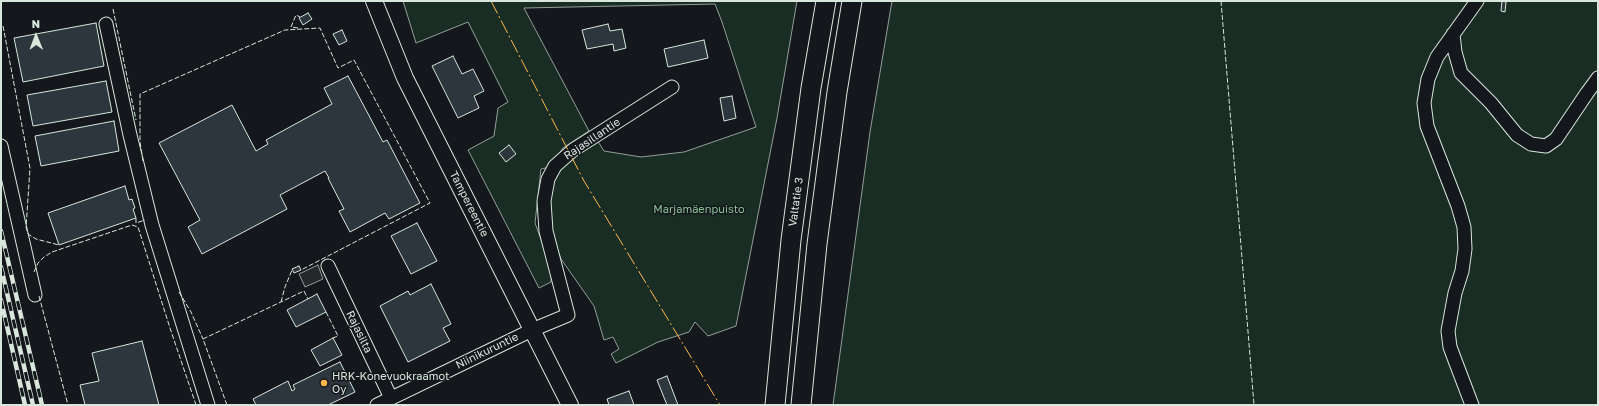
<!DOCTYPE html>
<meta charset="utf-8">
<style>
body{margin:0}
#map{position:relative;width:1599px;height:406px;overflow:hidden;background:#14181c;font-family:"Golos Text",sans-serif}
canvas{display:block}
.frame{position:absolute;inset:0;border:2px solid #d8e6dc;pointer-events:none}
.north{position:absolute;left:16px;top:16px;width:40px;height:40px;-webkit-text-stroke:3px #14181c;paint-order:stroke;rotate:359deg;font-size:11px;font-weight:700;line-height:16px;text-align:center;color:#d8e6dc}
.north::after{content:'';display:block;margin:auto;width:14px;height:18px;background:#d8e6dc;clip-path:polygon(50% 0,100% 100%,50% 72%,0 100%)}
</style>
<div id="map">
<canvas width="1599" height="406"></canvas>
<div class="frame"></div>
<div class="north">N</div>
</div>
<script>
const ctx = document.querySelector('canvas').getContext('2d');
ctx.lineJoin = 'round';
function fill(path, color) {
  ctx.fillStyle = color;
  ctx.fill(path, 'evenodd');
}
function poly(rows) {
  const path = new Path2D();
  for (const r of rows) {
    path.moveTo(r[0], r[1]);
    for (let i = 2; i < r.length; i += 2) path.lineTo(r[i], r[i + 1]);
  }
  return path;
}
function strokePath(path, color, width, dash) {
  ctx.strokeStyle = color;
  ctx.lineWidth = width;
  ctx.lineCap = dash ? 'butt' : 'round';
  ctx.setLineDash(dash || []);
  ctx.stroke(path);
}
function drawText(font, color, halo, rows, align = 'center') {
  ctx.font = font + ' "Golos Text",sans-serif';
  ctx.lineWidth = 3;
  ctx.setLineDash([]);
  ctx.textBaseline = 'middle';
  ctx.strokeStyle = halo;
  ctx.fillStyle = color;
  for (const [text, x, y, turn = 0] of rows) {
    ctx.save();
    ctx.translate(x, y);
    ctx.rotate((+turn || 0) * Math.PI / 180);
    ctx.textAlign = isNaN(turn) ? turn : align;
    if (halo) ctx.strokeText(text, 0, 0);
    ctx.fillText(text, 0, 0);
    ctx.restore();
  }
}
const green = poly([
 [403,1,797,1,777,118,736,326,708,336,695,322,689,332,658,342,616,363,611,354,619,349,613,337,604,340,594,306,561,259,550,230,549,199,556,174,568,162,597,140,604,151,641,157,684,152,756,127,722,22,715,4,524,8,589,131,563,148,550,167,541,169,535,223,552,269,551,282,539,288,468,150,494,136,498,108,508,102,468,22,416,43,403,1],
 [892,1,1598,1,1598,405,833,405,870,132,892,1]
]);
fill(green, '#1a2d24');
strokePath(green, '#939e99', 1);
const parking = poly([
 [318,265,323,279,305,287,299,274,318,265]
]);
fill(parking, '#24282b');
strokePath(parking, '#939e99', 1);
const building = poly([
 [1502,1,1506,2,1505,12,1501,11,1502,1],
 [308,13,312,19,303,25,299,18,308,13],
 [96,23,104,66,23,82,14,38,96,23],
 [608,24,610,31,622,29,626,48,614,51,613,44,587,49,582,30,608,24],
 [342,30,347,41,339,45,333,34,342,30],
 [704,40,708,58,668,67,664,49,704,40],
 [453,56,462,74,473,69,484,91,474,96,479,108,458,118,432,66,453,56],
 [348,76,383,142,387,140,420,203,389,219,385,213,350,232,339,211,344,209,328,178,329,178,325,171,280,195,287,209,202,254,188,227,200,220,159,143,232,105,256,151,268,144,266,140,332,104,324,88,348,76],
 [106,81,112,112,33,126,27,95,106,81],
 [732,96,736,118,724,121,720,98,732,96],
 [114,121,119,151,41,166,35,136,114,121],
 [509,145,516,154,506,162,499,153,509,145],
 [125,186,129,200,132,199,135,208,133,209,136,218,59,245,48,213,125,186],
 [417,223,437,261,411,274,391,236,417,223],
 [299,266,301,270,294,273,292,269,299,266],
 [431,284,451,324,443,328,450,341,408,362,380,306,408,291,410,295,431,284],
 [317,294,326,312,296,327,287,310,317,294],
 [333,338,342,355,320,366,311,350,333,338],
 [142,341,159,405,85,405,80,385,99,381,92,353,142,341],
 [340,362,355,392,328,405,256,405,253,399,288,381,292,391,295,389,293,385,340,362],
 [667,376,678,405,667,405,657,380,667,376],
 [629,391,634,405,609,405,607,399,629,391]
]);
fill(building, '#2c363c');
strokePath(building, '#d8e6dc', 1);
const minor = poly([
 [106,24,130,135,152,225,208,405],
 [1453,34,1455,52,1461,73,1491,103,1517,135,1531,144,1546,146,1556,139,1587,93,1598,78],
 [1,146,35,295],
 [328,266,391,398],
 [377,405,532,330,568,315,546,231,544,201,548,179,555,166,573,150,672,87],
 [1472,405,1456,363,1450,347,1448,331,1455,293,1462,271,1465,249,1464,227,1458,206,1427,126,1424,103,1428,79,1437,57,1477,1]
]);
const major = poly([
 [374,1,405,78,570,405]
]);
const highway = poly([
 [775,405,791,240,811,88,826,1],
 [801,405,817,244,837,92,852,1]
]);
strokePath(minor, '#d8e6dc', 15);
strokePath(major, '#d8e6dc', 18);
strokePath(highway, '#d8e6dc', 21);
strokePath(minor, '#14181c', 13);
strokePath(major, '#14181c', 16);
strokePath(highway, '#14181c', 19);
const rail = poly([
 [1,231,42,405],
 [1,267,33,405],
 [1,300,25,405]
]);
strokePath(rail, '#d8e6dc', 4.5);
strokePath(rail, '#14181c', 3, [9]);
strokePath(poly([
 [1221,1,1254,405],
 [113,9,136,120],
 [3,26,30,168,27,213,26,227,28,234,36,239,59,245],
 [298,28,291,27,296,15,300,17],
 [143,161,140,142,140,94,285,30,320,28,338,68,354,60,430,203,301,270],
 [136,218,136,223,145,220],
 [34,272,38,263,44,257,52,252,132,225,138,227,170,328,196,405],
 [179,292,191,312,203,339],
 [39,296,68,405],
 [281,302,285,287,292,270],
 [326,312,338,336,333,338],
 [227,405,203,339,304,291,308,299]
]), '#d8e6dc', 1, [5, 2]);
strokePath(poly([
 [491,1,584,181,720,405]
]), '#ffb74d', 1, [14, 3, 2, 3]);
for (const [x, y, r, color] of [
 [324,383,4,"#ffb74d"]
]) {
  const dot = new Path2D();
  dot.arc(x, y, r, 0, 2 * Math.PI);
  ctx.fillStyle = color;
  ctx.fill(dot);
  strokePath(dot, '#14181c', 1.5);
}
drawText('11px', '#d8e6dc', '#14181c', [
 ["Rajasillantie",592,139,-34],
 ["Valtatie 3",796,202,-82],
 ["Tampereentie",469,204,63],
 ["Rajasilta",359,332,64],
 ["Niinikuruntie",487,351,-26]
]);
drawText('11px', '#8ac095', '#14181c', [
 ["Marjamäenpuisto",699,210]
]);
drawText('11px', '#d8e6dc', '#14181c', [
 ["HRK-Konevuokraamot",332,377],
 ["Oy",332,390]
], 'left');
</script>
